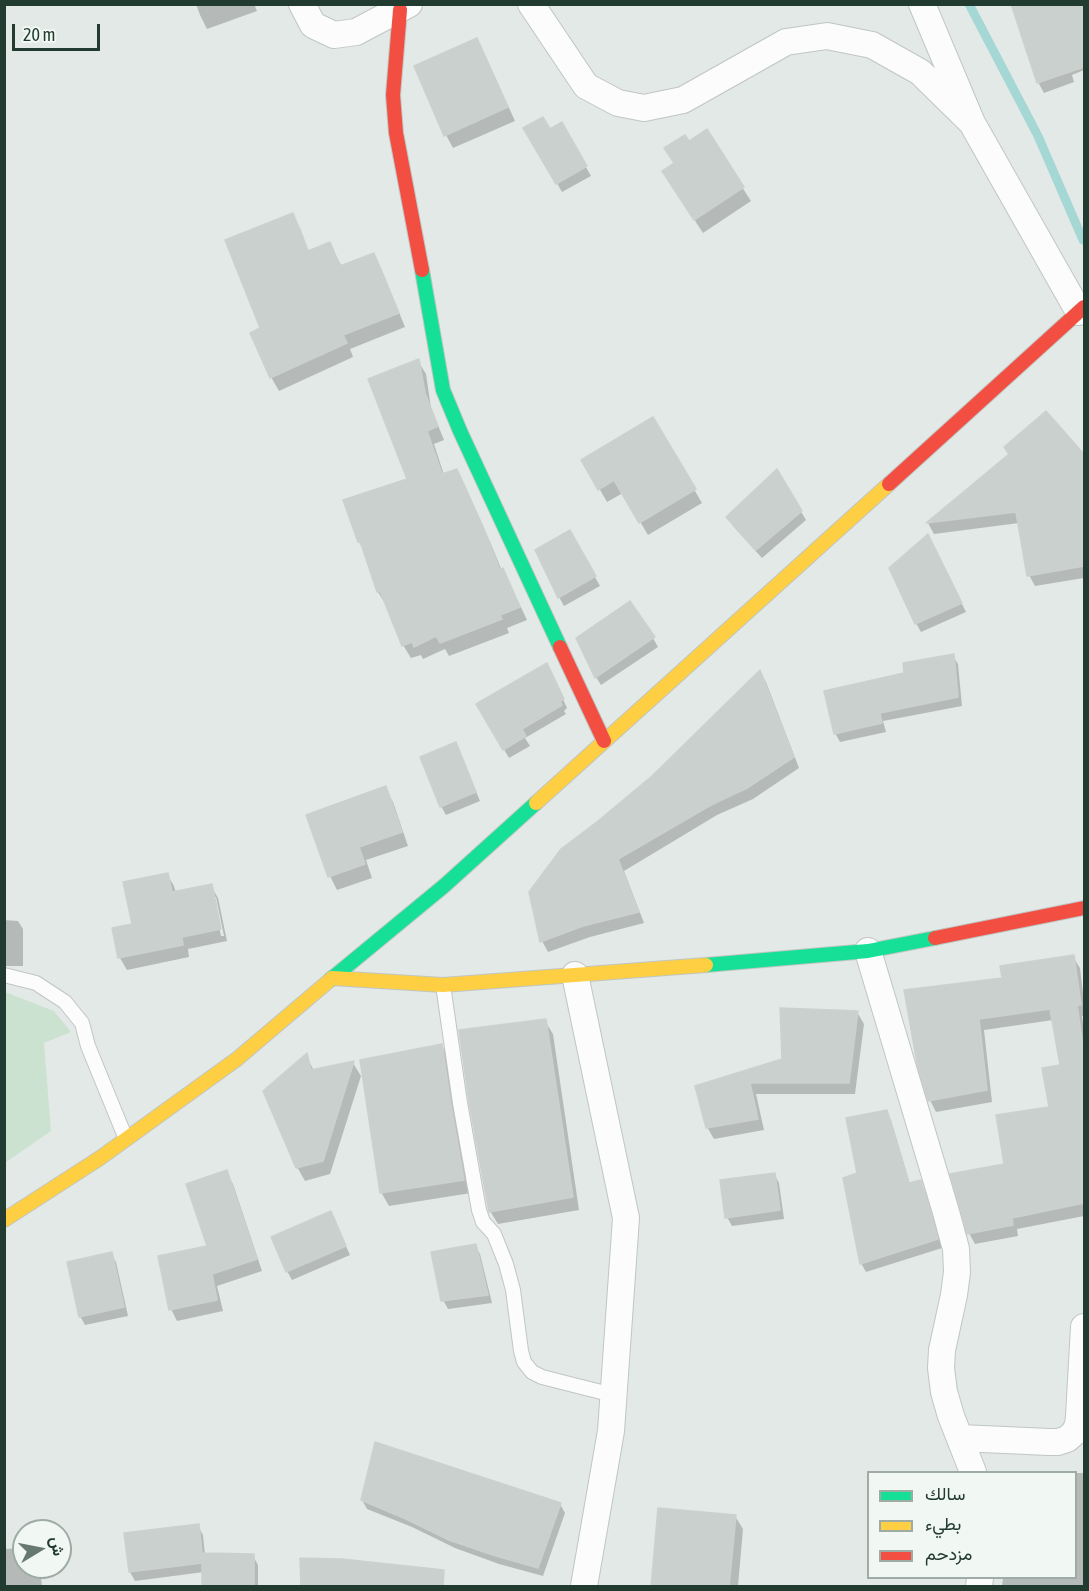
<!DOCTYPE html>
<meta charset="utf-8">
<style>
body{margin:0}
#map{position:relative;width:1089px;height:1591px;overflow:hidden;background:#e3e9e6;font-family:"Asap Condensed",Vazirmatn,sans-serif}
canvas{display:block}
.frame{position:absolute;inset:0;border:6px solid #223b30;pointer-events:none}
.legend{position:absolute;left:867px;top:1471px;width:210px;height:108px;box-sizing:border-box;background:#f1f8f3;border:2px solid #9eaca5;margin:0;padding:8px 10px;list-style:none;font-size:18px;color:#223b30}
.legend li{display:flex;align-items:center;gap:12px;height:30px}
.legend b{width:30px;border:2px solid #9eaca5}
.north{position:absolute;left:12px;top:1519px;width:60px;height:60px;box-sizing:border-box;background:#f1f8f3;border:2px solid #9eaca5;border-radius:50%;rotate:80deg;font-size:16px;font-weight:700;line-height:24px;text-align:center;color:#223b30}
.north::after{content:'';display:block;margin:auto;width:21px;height:27px;background:#667870;clip-path:polygon(50% 0,100% 100%,50% 72%,0 100%)}
.scale{position:absolute;left:12px;top:24px;width:88px;height:27px;box-sizing:border-box;border:3px solid #223b30;border-top:0;padding-left:8px;font-size:18px;line-height:21px;white-space:nowrap;color:#223b30;-webkit-text-stroke:4px #f1f8f3;paint-order:stroke}
</style>
<div id="map">
<canvas width="1089" height="1591"></canvas>
<div class="frame"></div>
<ul class="legend">
<li><b style="height:8px;background:#16e098"></b>سالك</li>
<li><b style="height:8px;background:#ffcf43"></b>بطيء</li>
<li><b style="height:8px;background:#f24e42"></b>مزدحم</li>
</ul>
<div class="north">ش</div>
<div class="scale">20 m</div>
</div>
<script>
const ctx = document.querySelector('canvas').getContext('2d');
ctx.lineJoin = 'round';
function fill(path, color) {
  ctx.fillStyle = color;
  ctx.fill(path, 'evenodd');
}
function poly(rows) {
  const path = new Path2D();
  for (const r of rows) {
    path.moveTo(r[0], r[1]);
    for (let i = 2; i < r.length; i += 2) path.lineTo(r[i], r[i + 1]);
  }
  return path;
}
function strokePath(path, color, width, dash) {
  ctx.strokeStyle = color;
  ctx.lineWidth = width;
  ctx.lineCap = dash ? 'butt' : 'round';
  ctx.setLineDash(dash || []);
  ctx.stroke(path);
}
fill(poly([
 [5,992,54,1011,71,1032,44,1043,51,1131,5,1163]
]), '#cce2d0');
fill(poly([
 [196,4,254,4,257,11,207,29,200,15],
 [1012,4,1084,4,1084,70,1072,75,1074,82,1044,93,1038,82],
 [477,40,484,53,515,121,453,148,446,135],
 [561,124,591,176,562,192,525,128,549,131],
 [706,131,751,201,703,233,672,185,675,164,688,143],
 [292,215,300,228,309,252,330,244,342,267,373,254,381,268,405,327,350,349,353,357,279,391,271,377,262,329],
 [418,361,426,374,431,408,444,440,434,444,444,475,456,470,464,484,491,544,502,571,510,584,527,620,507,628,509,633,449,656,445,649,423,659,421,655,411,658,403,645,386,605,378,592,365,552,359,542,409,480],
 [653,419,702,503,648,535,623,493,607,502,583,460],
 [1081,452,1084,458,1084,578,1035,586,1029,575,1019,523,934,534,928,523,1010,455],
 [777,471,806,520,762,558,733,526,728,517],
 [570,532,600,586,564,606,559,597],
 [932,544,966,612,921,632,916,623],
 [653,638,658,647,601,685,596,677],
 [953,656,958,664,962,706,883,721,886,732,840,742,835,733,905,674],
 [760,672,766,682,799,768,753,799,717,815,624,871,644,923,590,937,548,952,542,941,653,778],
 [551,673,567,708,564,711,566,714,525,738,530,746,509,758,478,705],
 [460,753,480,801,446,815,441,806],
 [385,788,393,802,408,846,366,860,372,878,337,890,330,876,308,816],
 [167,874,174,886,176,893,211,886,218,898,227,941,188,949,189,957,127,970,120,958,134,925],
 [213,897,216,897,224,936,221,936],
 [4,920,18,921,23,929,23,966,4,966],
 [1073,957,1080,968,1084,1002,1084,1016,1082,1016,1084,1030,1084,1216,1017,1229,1018,1236,975,1244,969,1233,1006,1165,1050,1108,1062,1066,1053,1020,984,1030,992,1102,936,1112,930,1100,920,1067,1003,979],
 [857,1012,864,1024,855,1094,756,1094,764,1130,714,1139,707,1127,696,1087,784,1060],
 [545,1021,553,1034,579,1210,498,1224,490,1211],
 [442,1046,449,1059,471,1193,389,1206,381,1192],
 [306,1055,314,1071,353,1063,361,1076,330,1174,305,1181,297,1167],
 [886,1111,891,1120,910,1184,920,1182,925,1191,942,1248,866,1272,861,1263,859,1174],
 [226,1172,233,1184,262,1271,217,1286,223,1311,177,1321,171,1309,209,1247],
 [774,1174,779,1183,784,1219,732,1226,727,1217],
 [335,1222,350,1255,292,1280,287,1271],
 [475,1246,480,1254,492,1303,448,1309,443,1300],
 [111,1254,116,1262,128,1316,85,1325,80,1316],
 [1076,1473,1084,1473,1084,1586,1002,1586,1003,1578,1076,1578],
 [362,1500,560,1504,565,1513,543,1576,499,1564,455,1548,412,1527,367,1509],
 [735,1516,743,1529,738,1586,652,1586],
 [198,1526,203,1535,205,1555,253,1556,258,1565,258,1586,204,1586,204,1572,135,1581,130,1572],
 [24,1548,24,1567,40,1567,42,1586,4,1586,4,1549]
]), '#0003');
strokePath(poly([
 [969,4,1038,136,1083,240]
]), '#a5d7d5', 9);
const building = poly([
 [1011,4,1084,4,1084,67,1037,83,1011,4],
 [477,38,508,107,444,136,414,66,477,38],
 [543,117,550,129,562,122,587,166,556,184,523,128,543,117],
 [707,129,744,187,694,220,662,171,674,163,664,148,685,135,689,141,707,129],
 [293,213,308,251,330,242,340,266,374,253,399,313,343,335,347,343,270,378,250,333,260,328,225,240,293,213],
 [419,359,425,393,438,426,427,431,442,474,457,469,484,529,500,570,503,568,520,607,500,615,502,619,440,643,436,636,414,647,412,642,402,646,380,591,377,592,360,541,358,542,343,500,407,479,368,379,419,359],
 [1046,411,1084,454,1084,566,1027,576,1016,512,926,523,1009,454,1004,447,1046,411],
 [653,417,696,489,639,523,614,480,598,490,581,460,653,417],
 [777,469,802,511,756,550,726,517,777,469],
 [570,530,596,576,558,598,535,550,570,530],
 [928,534,962,603,915,624,889,568,928,534],
 [630,601,655,637,595,678,576,638,630,601],
 [954,654,958,697,880,713,882,723,834,734,824,691,904,673,903,663,954,654],
 [547,663,564,699,560,701,562,705,522,729,526,736,503,750,476,704,547,663],
 [760,670,794,757,747,788,711,805,618,859,639,912,583,926,540,942,529,892,561,849,598,821,652,776,760,670],
 [456,742,476,792,440,807,420,757,456,742],
 [386,786,402,832,359,847,365,864,328,877,306,815,386,786],
 [168,873,172,892,212,884,221,929,182,937,183,945,118,958,112,928,132,924,123,882,168,873],
 [1074,955,1081,1005,1077,1005,1084,1052,1084,1203,1012,1218,1013,1225,967,1234,950,1174,1004,1164,996,1115,1049,1107,1042,1068,1060,1065,1050,1009,979,1019,987,1090,928,1101,918,1068,904,990,1002,978,1000,966,1074,955],
 [780,1008,858,1011,849,1083,750,1083,758,1119,706,1128,695,1086,782,1059,780,1008],
 [546,1019,573,1197,489,1212,469,1102,459,1030,546,1019],
 [442,1044,451,1105,464,1180,380,1193,360,1060,442,1044],
 [307,1053,311,1070,354,1061,323,1161,296,1168,263,1091,307,1053],
 [887,1110,909,1183,921,1180,938,1239,860,1264,843,1178,857,1173,846,1118,887,1110],
 [227,1170,257,1259,212,1274,217,1300,169,1310,158,1256,207,1246,186,1184,227,1170],
 [775,1173,780,1210,725,1218,720,1180,775,1173],
 [331,1211,346,1246,286,1272,271,1237,331,1211],
 [476,1244,488,1295,441,1301,431,1252,476,1244],
 [112,1252,124,1307,79,1317,67,1262,112,1252],
 [375,1442,561,1503,538,1568,493,1555,449,1540,406,1519,361,1500,375,1442],
 [658,1508,736,1515,729,1587,651,1587,658,1508],
 [199,1524,202,1553,254,1554,254,1587,202,1587,202,1563,129,1572,124,1533,199,1524],
 [300,1558,342,1559,444,1570,443,1587,301,1587,300,1558]
]);
fill(building, '#cad0cd');
strokePath(building, '#ccd1ce', 1.5);
const lane = poly([
 [4,975,36,983,65,1002,82,1023,88,1046,126,1139],
 [443,985,460,1103,479,1210,483,1222,494,1234,506,1264,513,1290,521,1351,524,1362,532,1372,542,1377,613,1395]
]);
const street = poly([
 [302,4,313,25,334,35,356,32,409,4],
 [531,4,586,86,618,103,644,108,683,100,786,42,827,36,872,45,920,72,972,123],
 [922,4,972,123,1079,312],
 [868,951,946,1212,956,1249,957,1272,954,1295,942,1350,941,1368,944,1392,951,1416,973,1472],
 [575,975,626,1218,611,1431,584,1586],
 [960,1438,1049,1442,1058,1442,1067,1439,1074,1433,1078,1425,1079,1416,1084,1327],
 [979,1586,980,1578]
]);
const fast = poly([
 [422,270,443,390,460,431,560,647],
 [706,965,868,951,935,938],
 [330,980,444,886,536,803]
]);
const slow = poly([
 [536,803,889,484],
 [332,978,443,985,706,965],
 [4,1220,100,1158,237,1059,330,980]
]);
const jam = poly([
 [400,10,393,95,396,133,422,270],
 [889,484,1084,307],
 [560,647,604,741],
 [935,938,1084,908]
]);
strokePath(lane, '#c0c6c3', 16);
strokePath(street, '#c0c6c3', 28);
strokePath(fast, '#bfc6c3', 16);
strokePath(slow, '#bfc6c3', 16);
strokePath(jam, '#bfc6c3', 16);
strokePath(lane, '#fbfcfb', 14);
strokePath(street, '#fbfcfb', 26);
strokePath(fast, '#16e098', 14);
strokePath(slow, '#ffcf43', 14);
strokePath(jam, '#f24e42', 14);
</script>
